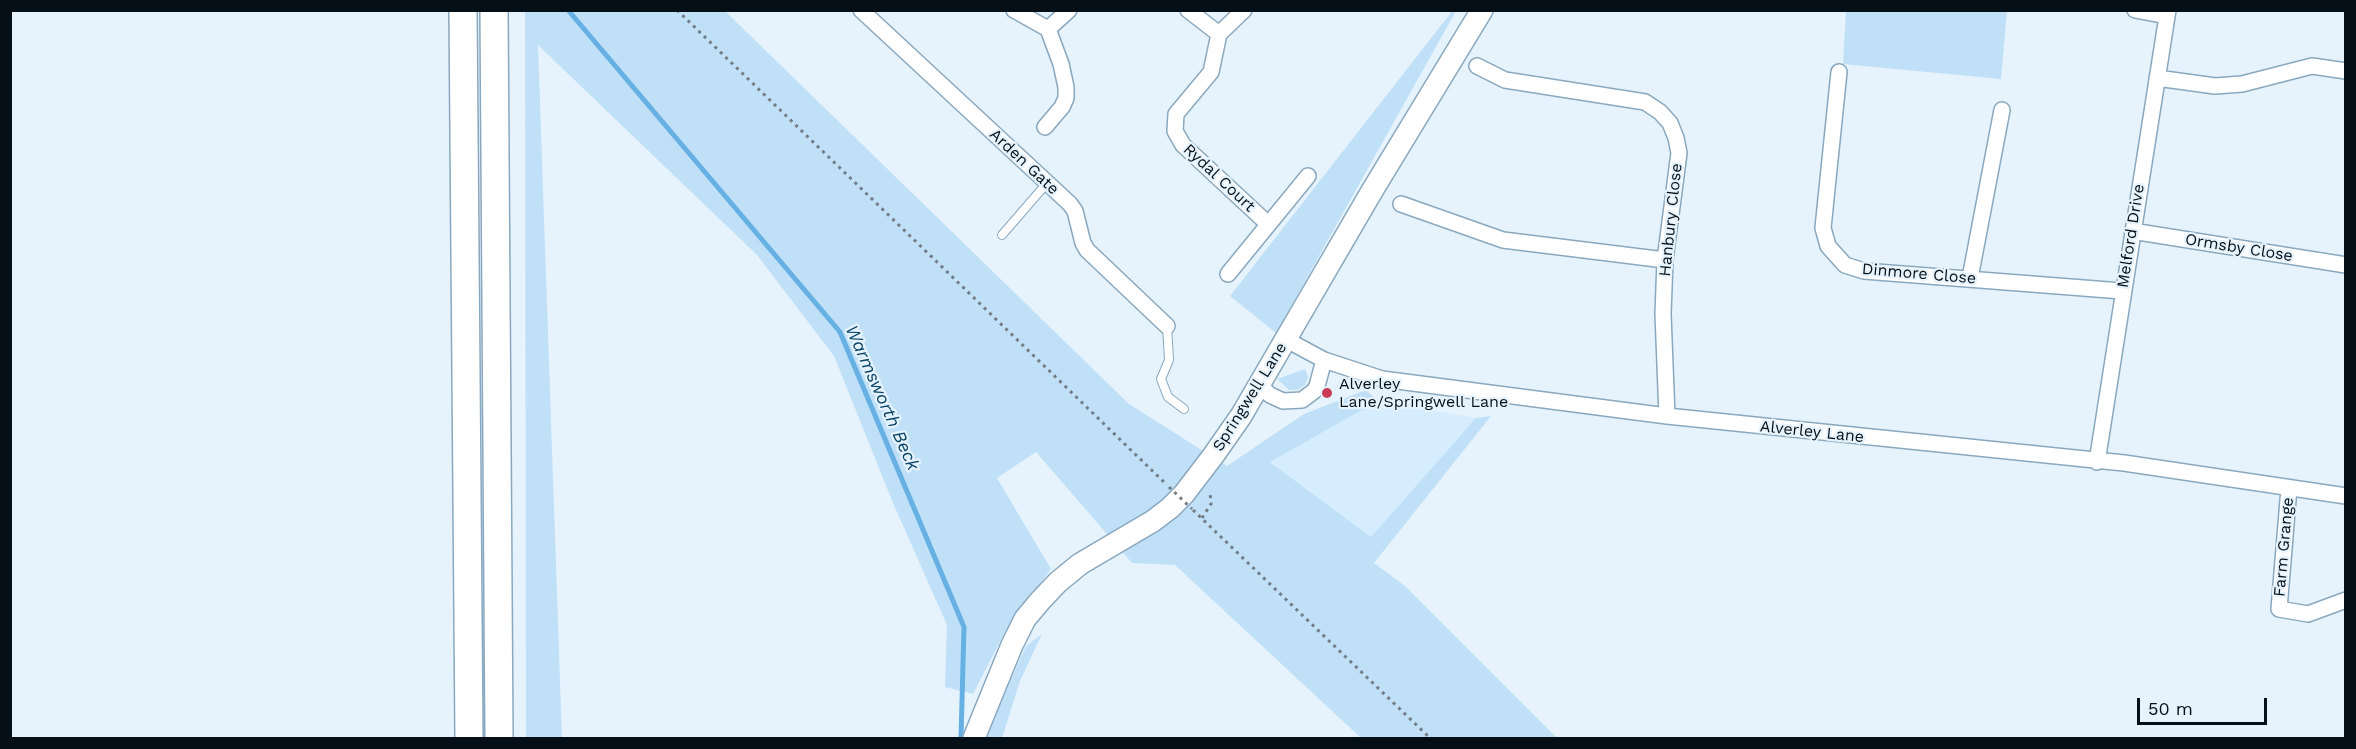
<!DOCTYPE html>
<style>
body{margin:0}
#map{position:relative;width:2356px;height:749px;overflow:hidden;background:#e6f3fd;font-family:"Work Sans",sans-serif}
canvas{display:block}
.frame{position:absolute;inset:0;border:12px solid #050f17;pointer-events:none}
.scale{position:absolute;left:2137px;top:698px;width:130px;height:27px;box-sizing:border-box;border:3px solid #050f17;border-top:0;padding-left:8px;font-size:18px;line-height:21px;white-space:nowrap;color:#050f17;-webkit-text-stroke:4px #e6f3fd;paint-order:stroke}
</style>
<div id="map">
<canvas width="2356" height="749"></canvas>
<div class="frame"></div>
<div class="scale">50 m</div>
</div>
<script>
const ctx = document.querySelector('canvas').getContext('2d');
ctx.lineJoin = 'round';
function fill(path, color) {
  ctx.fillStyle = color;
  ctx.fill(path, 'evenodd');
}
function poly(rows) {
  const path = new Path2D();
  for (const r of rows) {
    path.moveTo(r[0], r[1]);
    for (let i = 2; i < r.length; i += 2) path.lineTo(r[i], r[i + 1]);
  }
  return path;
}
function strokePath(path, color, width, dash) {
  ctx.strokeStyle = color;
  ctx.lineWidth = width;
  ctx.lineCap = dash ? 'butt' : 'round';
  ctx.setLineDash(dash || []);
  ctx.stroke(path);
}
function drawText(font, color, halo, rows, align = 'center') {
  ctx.font = font + ' "Work Sans",sans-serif';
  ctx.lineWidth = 4.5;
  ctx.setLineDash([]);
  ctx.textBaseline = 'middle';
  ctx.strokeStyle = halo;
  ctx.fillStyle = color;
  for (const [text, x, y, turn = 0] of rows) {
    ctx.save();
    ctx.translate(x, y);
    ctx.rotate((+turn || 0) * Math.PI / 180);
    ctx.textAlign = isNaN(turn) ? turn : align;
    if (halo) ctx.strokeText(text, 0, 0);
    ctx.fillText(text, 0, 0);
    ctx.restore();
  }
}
fill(poly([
 [1378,401,1476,418,1371,537,1270,462]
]), '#d5edff');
fill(poly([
 [1453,10,1456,11,1276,333,1230,296],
 [525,11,725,11,1129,404,1227,466,1304,414,1366,390,1378,401,1270,462,1371,537,1476,418,1491,416,1374,563,1405,586,1557,738,1361,738,1175,565,1132,563,1036,452,997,478,1051,569,1005,632,973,694,945,687,947,625,893,503,834,356,757,255,538,45,562,738,526,738],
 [1846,11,2007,11,2001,79,1843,64],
 [1305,369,1308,377,1305,385,1298,390,1289,390,1277,379],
 [1042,634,1020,681,1002,738,985,738,1026,646]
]), '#c0e0f8');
strokePath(poly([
 [568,10,840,332,964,627,961,738]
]), '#66b0e3', 5);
const lane = poly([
 [1002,235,1047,183],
 [1167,326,1169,360,1161,379,1168,397,1184,409]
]);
const street = poly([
 [861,10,1070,204,1075,211,1083,243,1087,250,1167,326],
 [1014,10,1048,29,1061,64,1066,87,1066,98,1062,107,1045,127],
 [1188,10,1219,34,1244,10],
 [2135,10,2167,16],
 [1048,29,1069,10],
 [1219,34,1211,72,1176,114,1175,131,1183,145,1268,224],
 [1477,66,1505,80,1645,102,1660,112,1670,123,1676,138,1679,153,1665,260,1663,314,1667,416],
 [1839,72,1823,228,1828,246,1845,265,1864,271,2122,291],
 [2157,78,2215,86,2242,84,2312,66,2346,71],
 [1401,204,1503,240,1665,260],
 [2132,231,2346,265],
 [1228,274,1308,176],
 [1970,278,2002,110],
 [1285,339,1324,360,1382,379,1667,416,2124,463,2346,496],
 [1259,385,1270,395,1283,401,1302,400,1314,391,1317,386,1324,360],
 [2097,462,2168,10],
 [2289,488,2279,609,2308,614,2346,600]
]);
const secondary = poly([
 [974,738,1012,645,1025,619,1040,601,1058,582,1080,564,1153,521,1170,508,1184,494,1213,456,1241,416,1372,191,1482,10]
]);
const highway = poly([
 [463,10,469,738],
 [494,10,499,738]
]);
strokePath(lane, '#89a8bf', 10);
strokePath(street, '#89a8bf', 18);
strokePath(secondary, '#89a8bf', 24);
strokePath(highway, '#89a8bf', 30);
strokePath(poly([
 [677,10,1167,485],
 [1193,510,1430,738],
 [1202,518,1211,504,1210,492]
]), '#727d86', 3, [3, 4.5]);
strokePath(lane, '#fff', 8);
strokePath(street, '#fff', 15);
strokePath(secondary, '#fff', 21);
strokePath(highway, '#fff', 27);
strokePath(poly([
 [1169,487,1192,509]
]), '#727d86', 3, [3, 4.5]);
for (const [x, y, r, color] of [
 [1327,393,6,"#ca3a56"]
]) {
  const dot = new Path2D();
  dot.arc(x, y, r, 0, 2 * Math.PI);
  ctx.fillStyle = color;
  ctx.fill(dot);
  strokePath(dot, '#e6f3fd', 2);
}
drawText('16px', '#050f17', '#e6f3fd', [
 ["Arden Gate",1024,162,43],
 ["Rydal Court",1219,178,43],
 ["Hanbury Close",1671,220,-84],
 ["Melford Drive",2131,236,-81],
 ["Ormsby Close",2239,248,9],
 ["Dinmore Close",1919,274,5],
 ["Springwell Lane",1250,397,-58],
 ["Alverley Lane",1812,432,6],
 ["Farm Grange",2284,547,-85]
]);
drawText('16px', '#050f17', '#e6f3fd', [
 ["Alverley",1339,384],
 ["Lane/Springwell Lane",1339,402]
], 'left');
drawText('italic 18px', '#074466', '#e6f3fd', [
 ["Warmsworth Beck",882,398,66]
]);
</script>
